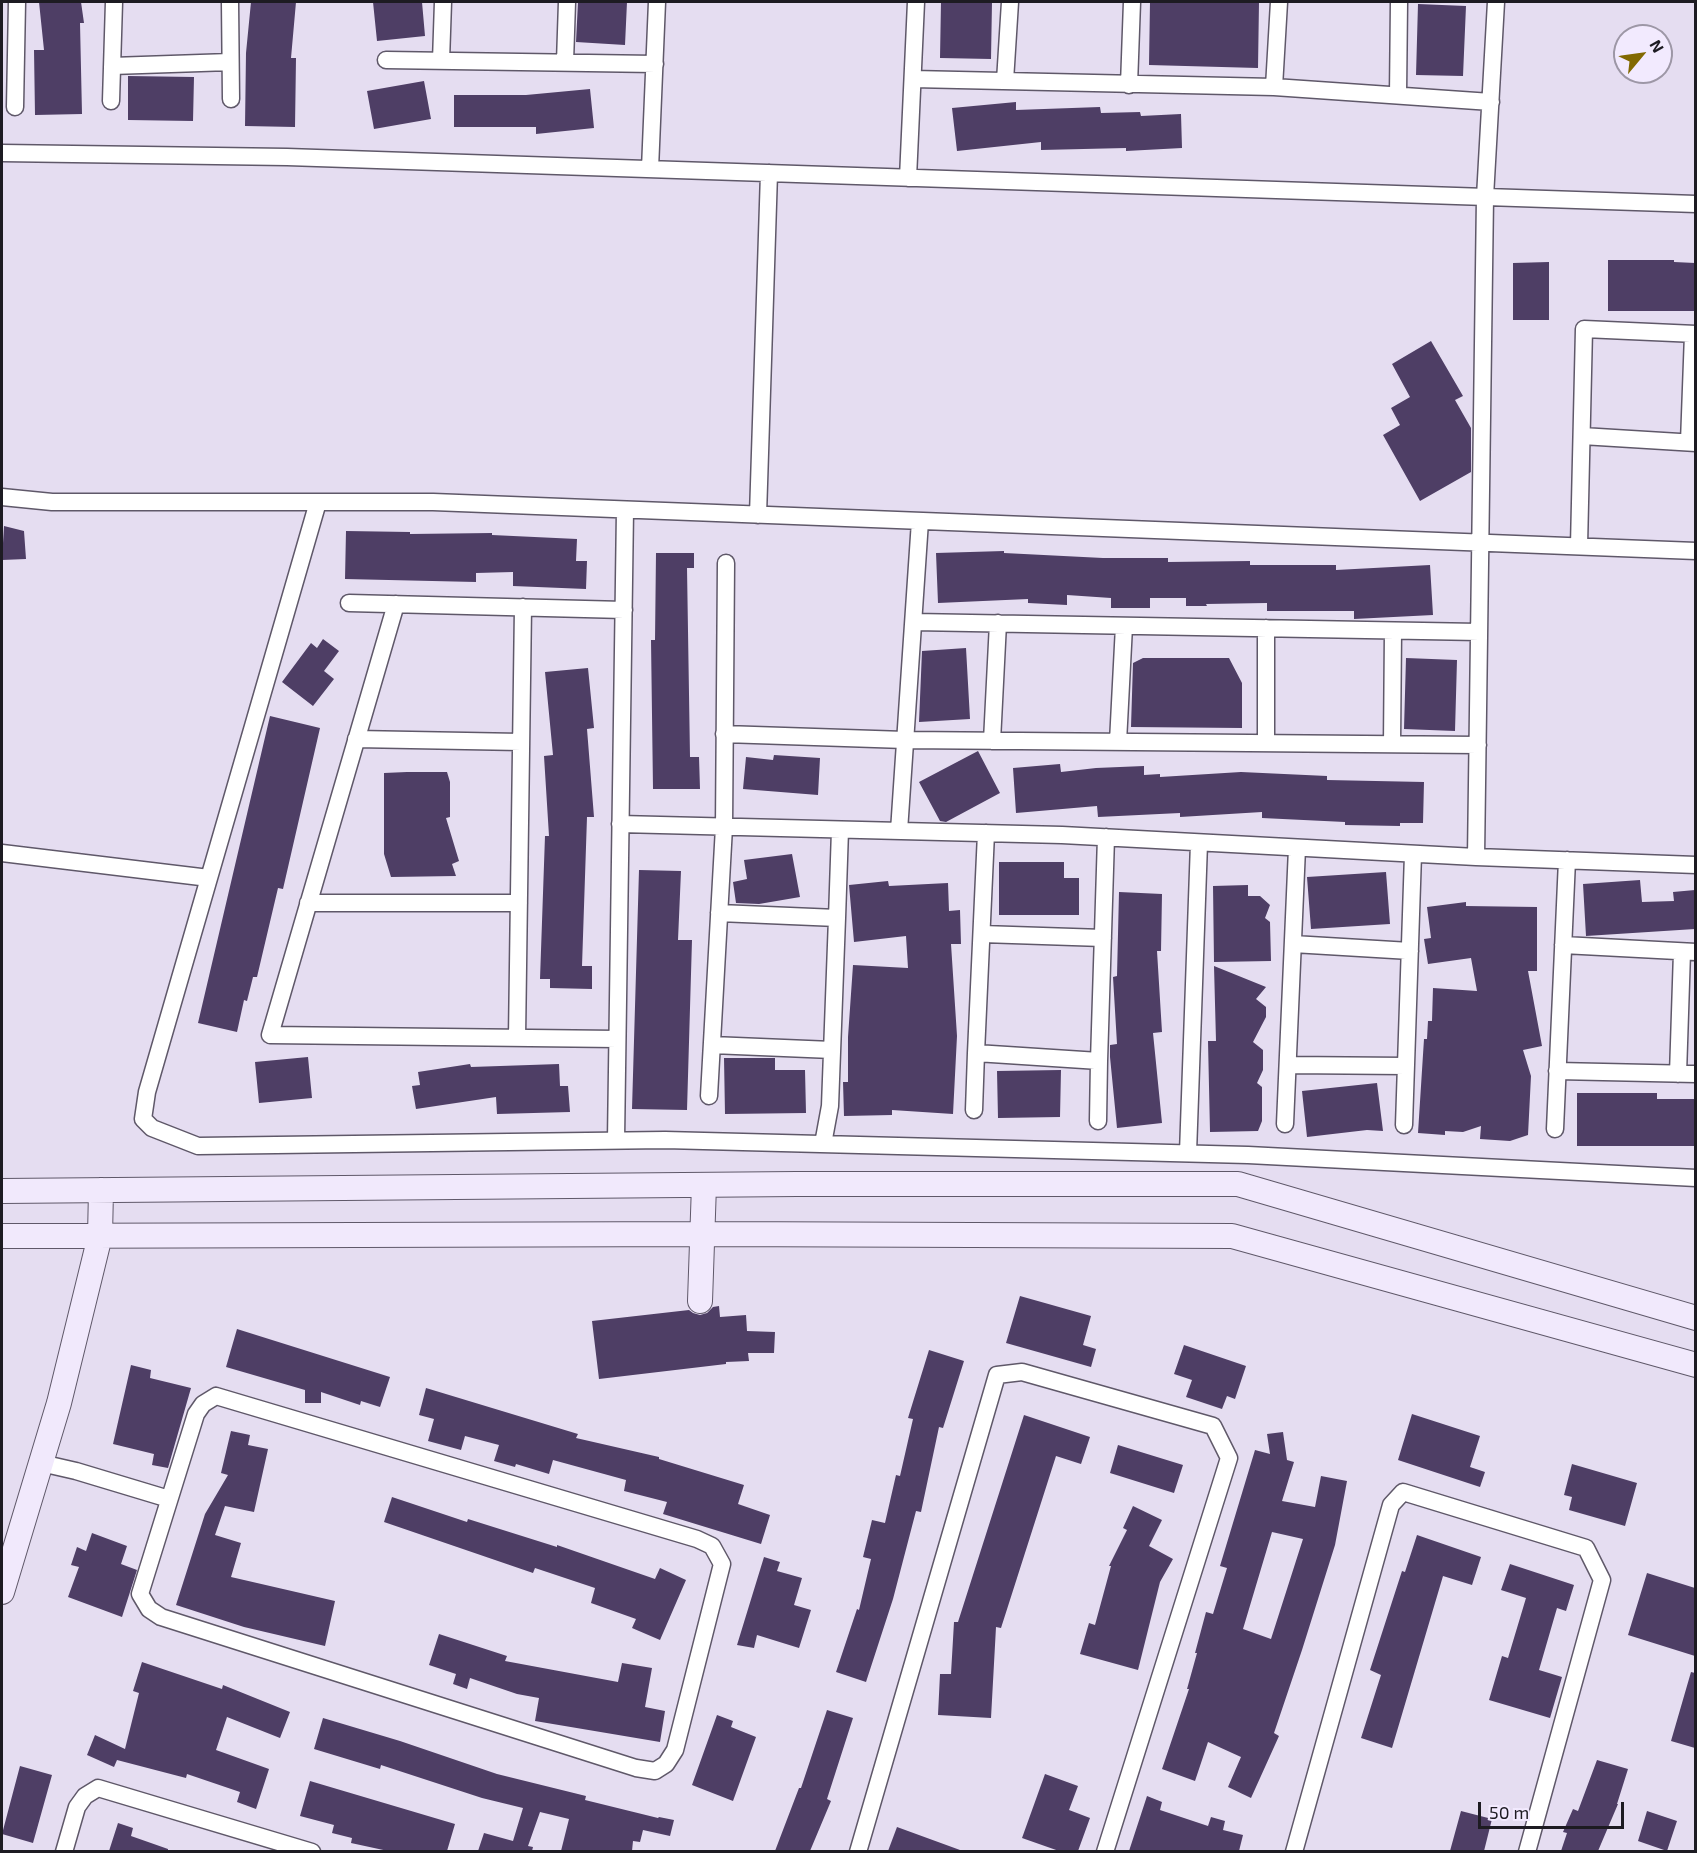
<!DOCTYPE html>
<style>
body{margin:0}
#map{position:relative;width:1697px;height:1853px;overflow:hidden;background:#e5ddf1;font-family:"Exo 2",sans-serif}
canvas{display:block}
.frame{position:absolute;inset:0;border:3px solid #1d1b22;pointer-events:none}
.north{position:absolute;left:1613px;top:24px;width:60px;height:60px;box-sizing:border-box;background:#f2eafe;border:2px solid #9d97a6;border-radius:50%;rotate:61deg;font-size:16px;font-weight:700;line-height:24px;text-align:center;color:#1d1b22}
.north::after{content:'';display:block;margin:auto;width:21px;height:27px;background:#826901;clip-path:polygon(50% 0,100% 100%,50% 72%,0 100%)}
.scale{position:absolute;left:1478px;top:1802px;width:146px;height:27px;box-sizing:border-box;border:3px solid #1d1b22;border-top:0;padding-left:8px;font-size:18px;line-height:21px;white-space:nowrap;color:#1d1b22;-webkit-text-stroke:4px #f2eafe;paint-order:stroke}
</style>
<div id="map">
<canvas width="1697" height="1853"></canvas>
<div class="frame"></div>
<div class="north">N</div>
<div class="scale">50 m</div>
</div>
<script>
const ctx = document.querySelector('canvas').getContext('2d');
ctx.lineJoin = 'round';
function fill(path, color) {
  ctx.fillStyle = color;
  ctx.fill(path, 'evenodd');
}
function poly(rows) {
  const path = new Path2D();
  for (const r of rows) {
    path.moveTo(r[0], r[1]);
    for (let i = 2; i < r.length; i += 2) path.lineTo(r[i], r[i + 1]);
  }
  return path;
}
function strokePath(path, color, width, dash) {
  ctx.strokeStyle = color;
  ctx.lineWidth = width;
  ctx.lineCap = dash ? 'butt' : 'round';
  ctx.setLineDash(dash || []);
  ctx.stroke(path);
}
fill(poly([
 [39,2,81,2,84,23,80,23,82,114,35,115,34,50,44,50],
 [251,2,296,2,291,58,296,58,295,127,245,126,246,53],
 [373,2,422,2,425,36,377,41],
 [578,2,627,2,625,45,576,42],
 [941,2,992,2,991,59,940,58],
 [1150,2,1259,2,1258,68,1149,65],
 [1418,4,1466,6,1463,76,1416,75],
 [128,76,194,77,193,121,128,120],
 [424,81,431,119,374,129,367,91],
 [590,89,594,128,536,134,536,127,454,127,454,95,526,95],
 [1016,102,1016,110,1100,107,1101,113,1140,112,1141,116,1181,114,1182,148,1126,151,1126,148,1041,150,1041,142,957,151,952,108],
 [1608,260,1674,260,1674,262,1695,263,1695,311,1608,311],
 [1549,262,1549,320,1513,320,1513,263],
 [1431,341,1463,396,1455,400,1471,428,1471,472,1420,501,1383,435,1400,425,1391,408,1410,397,1392,364],
 [4,526,24,531,26,559,2,560],
 [346,531,410,532,410,534,492,533,492,535,577,539,576,561,587,561,586,589,513,586,513,572,476,573,476,582,345,579],
 [1004,551,1004,553,1103,558,1168,558,1168,562,1250,561,1250,565,1336,565,1336,570,1430,565,1433,615,1354,619,1354,611,1267,611,1267,603,1206,604,1207,606,1186,606,1186,598,1150,598,1150,608,1111,608,1111,598,1067,595,1067,605,1028,603,1028,599,938,603,936,553],
 [656,553,694,553,694,568,687,568,690,757,699,757,700,789,653,789,651,640,655,640],
 [323,639,339,651,324,671,334,679,313,706,282,682,311,643,317,648],
 [966,648,970,719,919,722,922,651],
 [1143,658,1229,658,1242,683,1242,728,1131,727,1133,663],
 [1406,658,1457,660,1455,731,1404,729],
 [588,668,594,728,587,729,594,817,587,817,582,966,592,966,592,989,550,988,550,979,540,979,545,836,549,836,544,756,553,755,545,672],
 [270,716,320,728,283,889,278,888,257,977,253,977,247,1001,244,1000,237,1032,198,1023],
 [978,751,1000,793,946,822,940,821,919,782],
 [774,755,820,758,818,795,743,789,746,757,773,760],
 [1060,764,1061,772,1096,768,1144,766,1144,775,1160,774,1160,777,1241,772,1327,776,1327,780,1424,782,1423,823,1400,823,1400,826,1345,825,1345,822,1262,818,1262,812,1180,817,1180,813,1098,817,1097,806,1016,813,1013,768],
 [407,772,447,772,450,782,450,817,446,818,459,861,452,864,456,876,391,877,384,854,384,773],
 [792,854,800,897,759,904,736,903,733,882,747,879,744,860],
 [999,862,1064,862,1064,878,1079,878,1079,915,999,915],
 [639,870,681,871,678,940,692,940,687,1110,632,1109],
 [1386,872,1390,924,1311,929,1307,877],
 [1640,880,1642,902,1674,901,1673,892,1695,890,1695,929,1586,936,1583,884],
 [888,881,889,886,948,883,949,911,960,910,961,944,951,944,957,1036,953,1114,892,1110,892,1115,844,1116,843,1082,848,1082,848,1037,853,965,908,968,906,936,854,942,849,885],
 [1248,885,1248,896,1260,896,1270,905,1265,918,1270,922,1271,961,1214,962,1213,886],
 [1119,892,1162,894,1161,951,1157,951,1162,1032,1153,1033,1162,1123,1117,1128,1110,1057,1110,1045,1117,1044,1113,977,1117,976],
 [1466,902,1466,906,1537,907,1537,971,1528,971,1542,1046,1523,1050,1531,1076,1528,1135,1510,1141,1480,1139,1481,1126,1463,1132,1445,1131,1445,1135,1418,1133,1424,1039,1427,1039,1428,1021,1432,1021,1433,988,1477,991,1471,958,1428,964,1424,939,1431,938,1427,907],
 [1214,966,1266,987,1256,999,1266,1007,1266,1017,1253,1042,1263,1050,1263,1070,1257,1083,1262,1087,1262,1121,1258,1131,1210,1132,1208,1041,1216,1041],
 [308,1057,312,1098,259,1103,255,1062],
 [724,1058,775,1058,775,1070,805,1070,806,1113,725,1114],
 [470,1064,471,1067,559,1064,560,1086,568,1086,570,1112,497,1114,496,1097,416,1109,412,1086,420,1085,418,1072],
 [1061,1070,1060,1117,998,1118,997,1071],
 [1377,1083,1383,1131,1367,1130,1307,1137,1302,1091],
 [1577,1093,1657,1093,1657,1099,1695,1099,1695,1146,1577,1146],
 [1020,1296,1091,1316,1083,1345,1096,1349,1091,1367,1006,1343],
 [719,1306,720,1317,746,1315,747,1331,775,1332,774,1353,748,1353,749,1361,726,1362,726,1364,599,1379,592,1321,689,1310,693,1313,700,1315,707,1313,713,1307],
 [237,1329,390,1377,380,1407,361,1401,360,1405,321,1392,321,1403,305,1403,305,1390,226,1367],
 [1184,1345,1246,1366,1235,1399,1227,1396,1222,1409,1186,1397,1192,1380,1174,1374],
 [929,1350,964,1361,943,1428,939,1427,921,1512,916,1511,893,1599,866,1682,836,1672,857,1609,859,1610,871,1559,863,1557,872,1520,885,1523,896,1475,900,1476,913,1419,908,1418],
 [131,1365,151,1370,150,1378,191,1388,168,1468,152,1465,154,1454,113,1444],
 [426,1388,578,1434,576,1438,659,1457,659,1459,744,1485,738,1504,770,1515,761,1544,663,1514,667,1502,624,1491,626,1480,553,1460,549,1474,516,1464,515,1467,494,1461,499,1445,465,1436,461,1450,428,1441,434,1419,419,1415],
 [1412,1414,1480,1436,1470,1467,1485,1472,1480,1487,1398,1460],
 [1024,1415,1090,1437,1081,1464,1056,1456,1001,1628,996,1627,991,1718,938,1715,940,1674,951,1674,954,1622,958,1622],
 [231,1431,250,1435,248,1445,268,1449,254,1512,225,1506,215,1535,241,1543,231,1577,335,1601,325,1646,244,1627,176,1605,205,1514,228,1475,221,1473],
 [1283,1432,1287,1460,1294,1462,1282,1501,1315,1507,1321,1476,1347,1481,1335,1545,1302,1650,1274,1733,1279,1736,1251,1798,1228,1787,1241,1757,1208,1742,1195,1781,1162,1769,1189,1689,1187,1689,1197,1653,1195,1653,1206,1612,1213,1614,1227,1568,1220,1566,1255,1450,1270,1454,1267,1434],
 [1272,1532,1303,1539,1271,1639,1243,1629],
 [1118,1445,1183,1465,1174,1493,1110,1473],
 [1572,1464,1637,1483,1625,1526,1569,1510,1572,1497,1564,1495],
 [392,1497,467,1522,468,1519,557,1547,557,1545,655,1579,660,1568,686,1580,660,1640,632,1628,636,1619,591,1603,595,1588,535,1568,533,1573,384,1522],
 [1133,1506,1162,1520,1149,1546,1173,1559,1160,1582,1138,1670,1080,1654,1089,1623,1095,1625,1111,1566,1109,1566,1127,1530,1123,1528],
 [92,1533,127,1546,121,1564,137,1570,122,1617,68,1597,79,1567,71,1565,77,1547,86,1551],
 [1417,1535,1481,1557,1472,1585,1443,1576,1392,1748,1361,1738,1381,1675,1370,1670,1402,1571,1405,1572],
 [764,1557,780,1562,777,1571,802,1578,794,1605,811,1610,799,1648,757,1635,754,1648,737,1645],
 [1510,1564,1574,1585,1566,1611,1557,1608,1539,1670,1562,1677,1550,1718,1489,1700,1502,1656,1508,1658,1526,1598,1501,1590],
 [1647,1573,1695,1588,1695,1656,1628,1635],
 [439,1634,507,1656,505,1661,618,1682,622,1663,652,1668,645,1707,665,1711,660,1742,535,1721,539,1698,517,1694,470,1678,467,1689,453,1684,456,1674,429,1665],
 [142,1662,222,1689,223,1685,290,1712,280,1738,227,1717,216,1750,269,1769,256,1809,237,1802,240,1792,187,1774,186,1778,117,1760,114,1767,87,1755,95,1735,125,1749,139,1693,133,1691],
 [1691,1672,1695,1673,1695,1748,1671,1741],
 [827,1710,853,1718,827,1799,831,1801,810,1851,775,1851,799,1788,801,1788],
 [717,1715,733,1721,731,1727,756,1737,733,1801,692,1785],
 [323,1718,400,1741,497,1774,586,1796,585,1800,658,1818,659,1817,674,1820,670,1836,643,1830,640,1842,633,1841,632,1851,561,1851,569,1819,540,1812,528,1846,533,1847,532,1851,478,1851,484,1833,513,1841,523,1808,482,1798,381,1765,380,1769,314,1749],
 [1597,1760,1628,1769,1617,1804,1618,1804,1598,1851,1561,1851,1567,1833,1563,1832,1573,1809,1578,1811],
 [20,1766,52,1775,33,1843,2,1834],
 [1045,1774,1078,1786,1069,1810,1090,1818,1078,1851,1059,1851,1022,1838],
 [310,1781,455,1824,447,1851,388,1851,351,1843,352,1838,332,1833,334,1825,300,1816],
 [1147,1796,1162,1802,1160,1810,1208,1826,1211,1817,1225,1821,1223,1830,1243,1835,1239,1851,1129,1851],
 [1461,1811,1492,1819,1484,1851,1450,1851],
 [1647,1811,1677,1821,1667,1851,1638,1841],
 [118,1823,133,1828,131,1836,168,1849,168,1851,109,1851],
 [897,1827,960,1850,960,1851,888,1851]
]), '#4e3e65');
const street = poly([
 [230,2,231,99],
 [1279,2,1274,87,1491,102],
 [386,60,655,64],
 [441,61,443,2],
 [565,62,567,2],
 [112,66,230,62],
 [913,79,1274,87],
 [1005,81,1010,2],
 [1129,85,1132,2],
 [1398,95,1399,2],
 [111,101,114,2],
 [15,107,17,2],
 [2,153,287,157,1696,204],
 [650,169,657,2],
 [908,178,916,2],
 [1582,436,1696,443],
 [1689,442,1693,334],
 [2,497,52,502,433,502,1696,551],
 [318,502,147,1092,143,1119,152,1128,198,1146,665,1140,1248,1155,1696,1178],
 [758,515,769,173],
 [1579,546,1584,329,1696,334],
 [349,603,624,610],
 [396,604,270,1035,617,1039],
 [914,622,1479,632],
 [724,734,905,740,1478,745],
 [356,739,521,742],
 [992,741,998,623],
 [1118,742,1124,626],
 [1266,743,1266,628],
 [1392,744,1393,631],
 [620,824,1062,835,1476,857,1696,865],
 [899,831,920,521],
 [986,833,976,1053,1099,1061,1106,837],
 [2,853,209,878],
 [1476,857,1485,197,1496,2],
 [308,903,519,903],
 [719,913,837,918,830,1106,823,1144],
 [837,918,840,830],
 [982,934,1103,938],
 [1293,944,1410,951],
 [1563,945,1696,952],
 [517,1038,523,607],
 [712,1045,832,1050],
 [1288,1065,1406,1066],
 [1557,1071,1696,1074],
 [1678,1074,1682,952],
 [709,1096,724,827,726,563],
 [974,1110,976,1053],
 [1098,1121,1099,1061],
 [1285,1124,1297,848],
 [1404,1125,1413,854],
 [1555,1129,1567,860],
 [616,1140,625,510],
 [1188,1153,1199,843],
 [216,1396,697,1539,712,1546,722,1564,675,1750,666,1764,655,1771,636,1768,161,1617,149,1609,140,1594,196,1414,203,1404,216,1396],
 [41,1463,76,1471,169,1499],
 [64,1852,77,1807,85,1796,98,1788,312,1852],
 [858,1852,997,1375,1022,1372,1213,1426,1229,1458,1105,1852],
 [1294,1852,1391,1505,1403,1492,1586,1548,1602,1580,1527,1852]
]);
const secondary = poly([
 [2,1191,797,1184,1238,1184,1696,1318],
 [2,1236,712,1234,1232,1236,1696,1365],
 [700,1301,704,1185],
 [2,1592,59,1403,100,1236,101,1190]
]);
strokePath(street, '#5f5869', 19);
strokePath(secondary, '#5f5869', 26);
strokePath(street, '#fff', 16);
strokePath(secondary, '#f1e9fc', 24);
</script>
